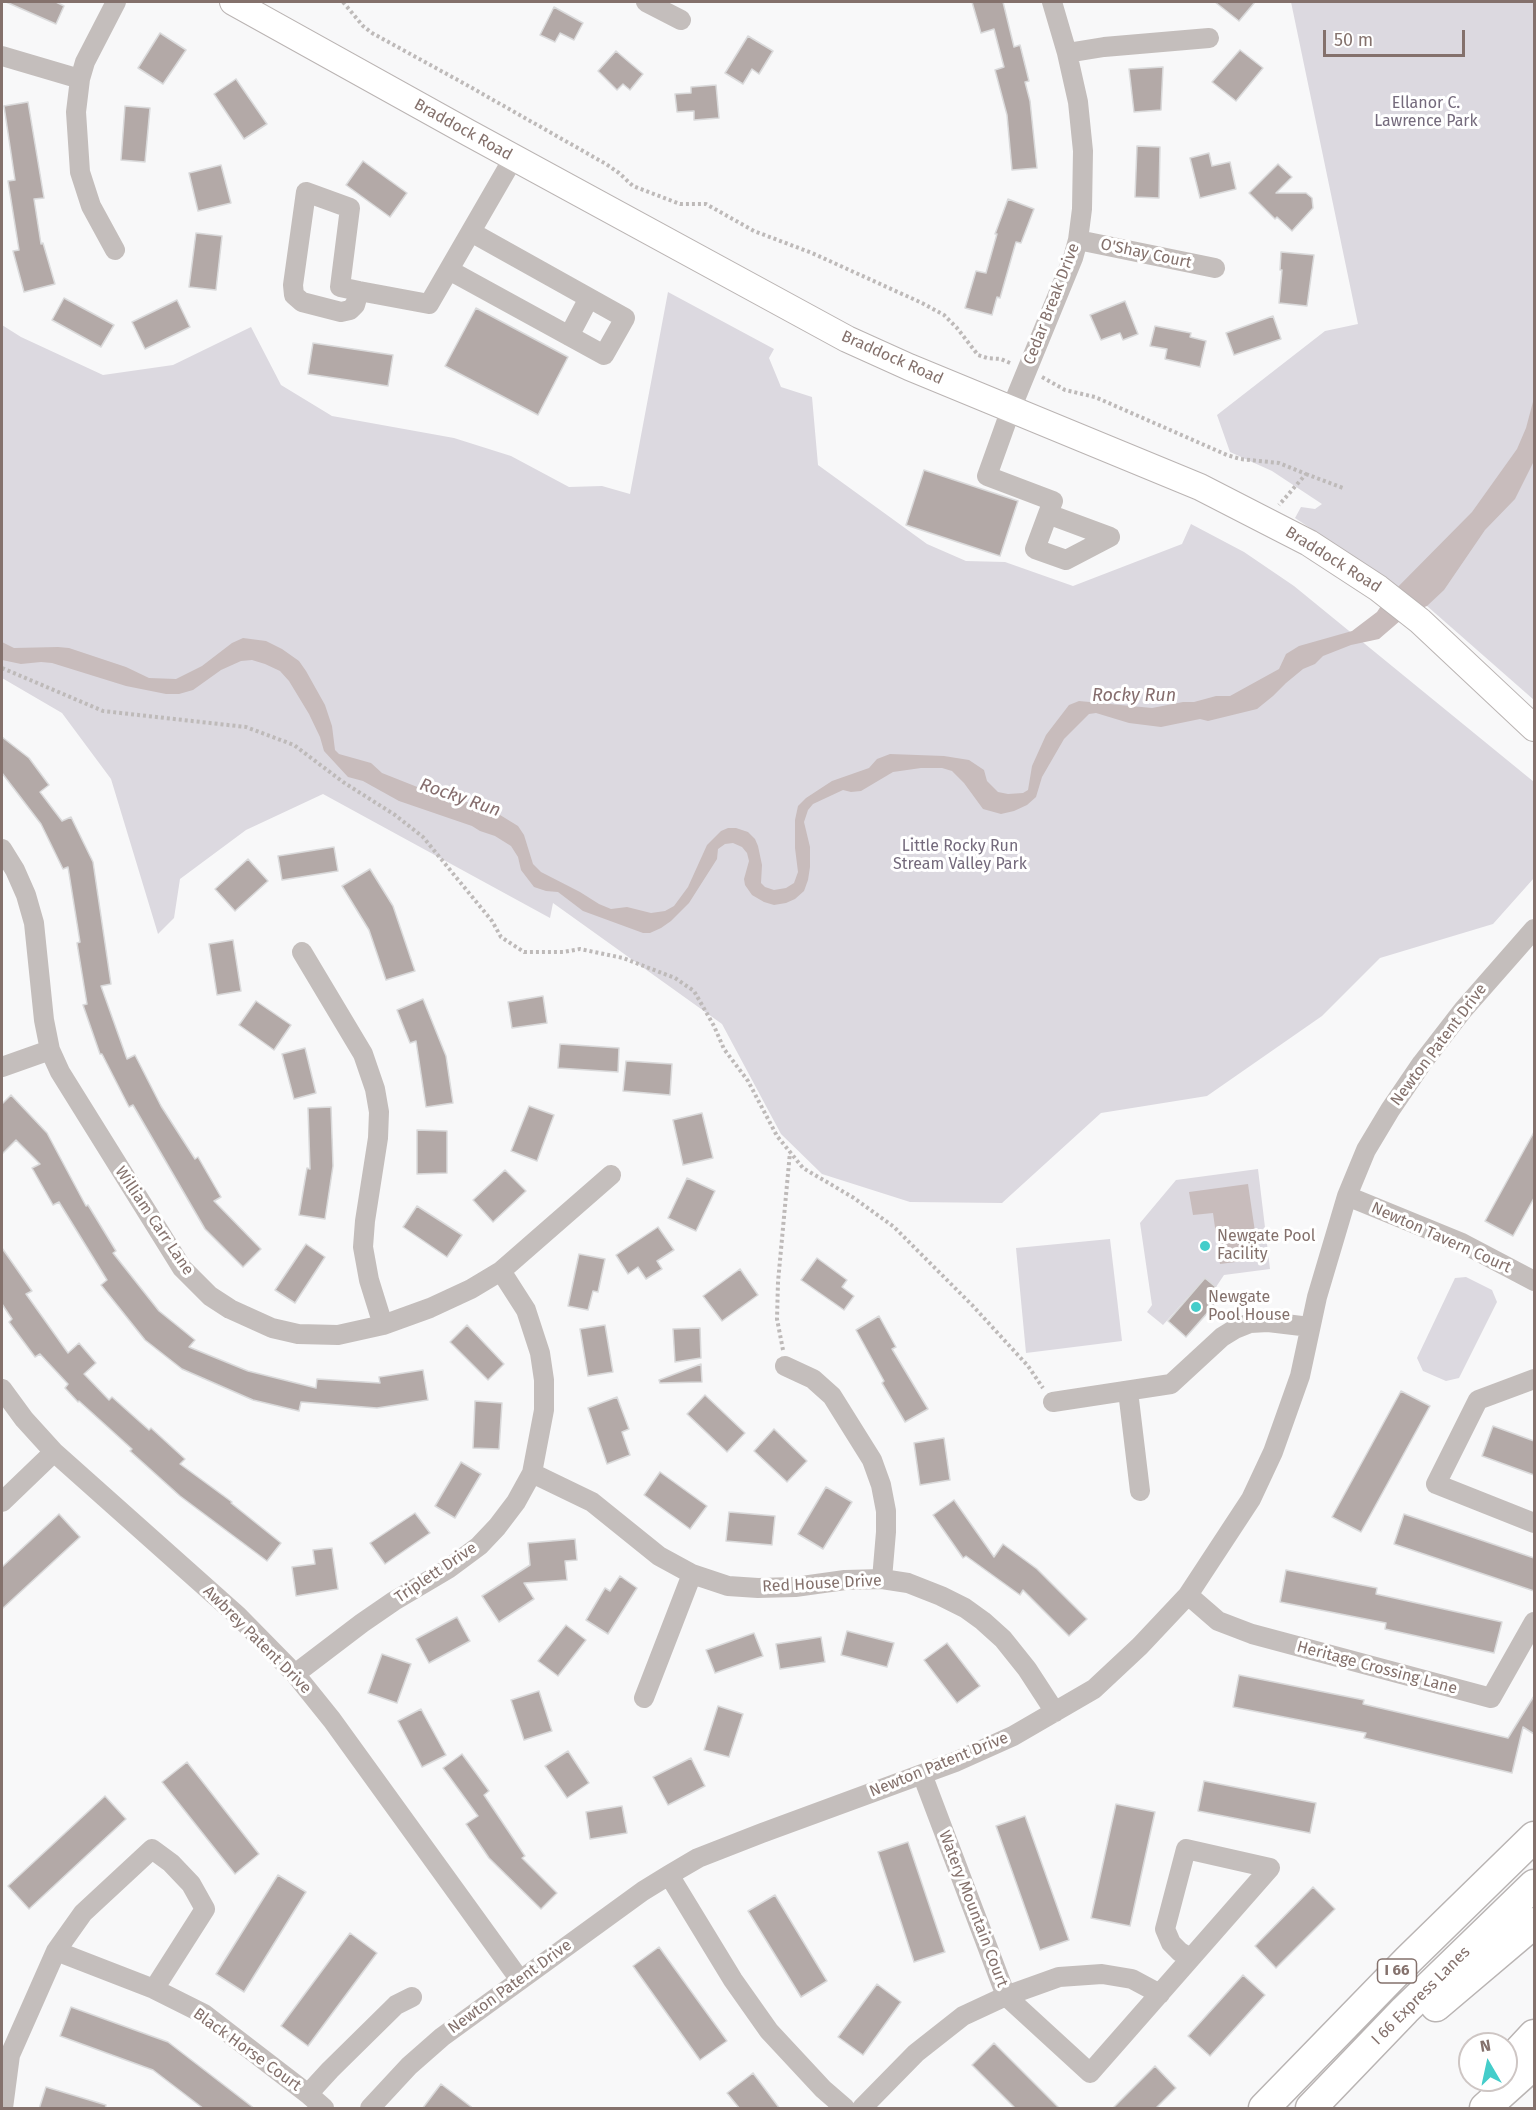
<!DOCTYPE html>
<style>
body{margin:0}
#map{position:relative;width:1536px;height:2110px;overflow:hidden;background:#f8f8f9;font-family:"Fira Sans",sans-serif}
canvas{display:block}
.frame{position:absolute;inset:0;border:3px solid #84716c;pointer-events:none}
.north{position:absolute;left:1458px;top:2032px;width:60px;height:60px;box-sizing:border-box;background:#fff;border:2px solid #cec6c4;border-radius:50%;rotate:351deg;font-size:16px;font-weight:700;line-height:24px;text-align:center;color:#84716c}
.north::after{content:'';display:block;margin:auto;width:21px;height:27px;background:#44cdca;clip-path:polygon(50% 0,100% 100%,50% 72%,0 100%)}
.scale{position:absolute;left:1323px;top:30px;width:142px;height:27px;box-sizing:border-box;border:3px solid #84716c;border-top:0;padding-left:8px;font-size:18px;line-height:21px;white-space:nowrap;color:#84716c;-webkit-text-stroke:4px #fff;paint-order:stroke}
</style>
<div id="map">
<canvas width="1536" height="2110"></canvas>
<div class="frame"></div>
<div class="north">N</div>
<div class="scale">50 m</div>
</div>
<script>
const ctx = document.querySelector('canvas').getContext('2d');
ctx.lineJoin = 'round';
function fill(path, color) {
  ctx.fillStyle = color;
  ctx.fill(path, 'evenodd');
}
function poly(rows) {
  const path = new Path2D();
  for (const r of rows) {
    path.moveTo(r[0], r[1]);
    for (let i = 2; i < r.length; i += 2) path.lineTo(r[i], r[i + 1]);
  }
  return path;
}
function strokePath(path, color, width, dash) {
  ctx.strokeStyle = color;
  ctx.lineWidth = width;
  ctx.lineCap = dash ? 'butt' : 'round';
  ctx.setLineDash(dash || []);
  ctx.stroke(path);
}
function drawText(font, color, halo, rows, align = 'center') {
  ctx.font = font + ' "Fira Sans",sans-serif';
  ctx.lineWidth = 6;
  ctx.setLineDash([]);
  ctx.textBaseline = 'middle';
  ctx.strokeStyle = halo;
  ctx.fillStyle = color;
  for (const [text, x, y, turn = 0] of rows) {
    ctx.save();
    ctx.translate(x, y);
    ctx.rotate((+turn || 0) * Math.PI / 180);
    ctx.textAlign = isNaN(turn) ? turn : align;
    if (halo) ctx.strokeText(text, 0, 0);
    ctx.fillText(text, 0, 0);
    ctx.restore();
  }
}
fill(poly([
 [1291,2,1534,2,1534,700,1427,606,1295,518,1301,507,1315,509,1322,504,1272,471,1230,452,1217,415,1325,331,1358,324],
 [668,292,774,349,769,358,781,387,812,397,818,465,927,544,966,561,1005,562,1073,586,1182,544,1191,524,1244,552,1294,586,1534,782,1534,878,1493,924,1380,958,1322,1016,1207,1096,1101,1113,1002,1203,910,1202,822,1174,781,1134,722,1024,553,903,550,918,323,794,246,830,180,879,174,918,158,934,111,779,62,713,2,678,2,325,21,337,103,375,173,365,251,327,281,385,332,416,454,438,511,456,569,487,602,486,630,494],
 [1258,1169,1270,1269,1224,1275,1216,1287,1205,1278,1163,1325,1147,1312,1152,1305,1140,1223,1176,1180],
 [1110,1239,1122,1341,1026,1353,1016,1248],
 [1466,1277,1492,1290,1497,1302,1459,1378,1446,1381,1423,1371,1417,1358,1455,1278]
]), '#dcd9e0');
fill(poly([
 [1534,398,1534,461,1515,499,1485,530,1444,590,1427,606,1408,614,1379,639,1351,645,1323,656,1315,664,1303,669,1286,683,1273,696,1257,709,1208,721,1200,719,1161,727,1129,723,1096,713,1089,714,1064,739,1042,777,1036,797,1027,805,1014,811,1001,814,983,809,964,783,952,771,942,768,921,768,893,772,861,791,851,792,843,790,813,804,808,810,804,822,810,847,810,867,808,880,804,891,795,899,786,903,774,905,764,902,752,895,745,885,744,879,749,861,747,853,742,847,733,843,725,844,718,849,717,859,689,903,671,921,661,928,650,933,643,933,583,911,558,892,546,891,534,887,521,870,518,857,511,846,495,836,480,831,472,826,399,801,363,781,348,777,324,751,320,737,309,714,289,681,280,671,265,664,252,660,241,661,221,670,193,690,179,694,166,694,126,686,52,663,41,662,21,664,2,660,2,642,14,648,58,647,69,648,126,667,149,678,176,679,202,666,232,643,243,638,266,641,282,649,299,661,306,671,325,705,332,726,335,750,339,754,371,763,382,773,435,794,487,807,518,826,524,835,533,864,541,872,580,892,599,904,611,909,627,907,651,913,665,911,674,906,688,887,707,845,721,831,728,828,736,828,748,832,755,839,758,846,762,865,761,883,765,887,774,890,786,888,794,883,798,872,795,848,795,820,798,806,806,798,832,781,869,768,877,759,890,754,944,756,969,760,984,770,987,781,998,792,1008,794,1023,793,1028,790,1032,766,1046,735,1069,705,1079,701,1152,708,1183,702,1194,702,1216,696,1230,696,1279,669,1286,654,1299,646,1352,631,1377,612,1385,600,1472,512,1517,449,1526,428],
 [1248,1184,1259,1259,1220,1264,1213,1213,1193,1215,1189,1192]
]), '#c8bcbc');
const building = poly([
 [6,2,56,2,64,6,56,24,6,2],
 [972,2,1003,2,1014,47,1020,45,1029,81,1025,82,1030,101,1037,168,1012,170,1007,115,995,70,1004,67,994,29,981,33,972,2],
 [1215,2,1255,2,1239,21,1215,2],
 [554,7,583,23,574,40,560,33,555,42,540,35,554,7],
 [160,33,186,50,163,84,138,68,160,33],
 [748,36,773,51,759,74,752,69,743,84,725,73,748,36],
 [1240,50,1263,68,1236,101,1212,82,1240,50],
 [616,51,643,74,630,90,623,84,617,90,598,71,616,51],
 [1163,67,1161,110,1134,112,1129,69,1163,67],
 [236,79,267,124,244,139,214,94,236,79],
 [716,85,719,118,694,120,694,111,677,112,675,94,691,93,691,87,716,85],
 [28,102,44,198,34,199,41,244,43,243,55,284,24,292,13,251,19,250,8,181,15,180,4,106,28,102],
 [125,106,150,108,145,162,121,160,125,106],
 [1137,146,1160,147,1159,198,1135,197,1137,146],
 [1209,153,1212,166,1230,162,1236,189,1200,198,1190,158,1209,153],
 [363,161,407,193,390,217,346,185,363,161],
 [1278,164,1292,177,1276,193,1306,193,1312,198,1313,208,1292,231,1277,217,1275,219,1249,193,1278,164],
 [221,165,231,203,198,211,189,173,221,165],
 [1008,199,1034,209,1021,243,1016,242,1000,298,997,297,992,315,965,308,976,271,986,273,997,234,995,234,1008,199],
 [196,233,222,236,216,290,189,287,196,233],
 [1281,252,1314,255,1307,306,1279,303,1282,270,1280,270,1281,252],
 [64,298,114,325,101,347,52,320,64,298],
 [177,300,190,327,145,349,132,322,177,300],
 [1125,301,1138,334,1123,340,1120,333,1101,340,1090,315,1125,301],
 [476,308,568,357,538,415,445,366,476,308],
 [1273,316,1281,339,1234,355,1226,333,1273,316],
 [1155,326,1191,333,1190,337,1206,341,1200,367,1165,359,1167,349,1150,346,1155,326],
 [313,343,393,355,388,386,308,374,313,343],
 [924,470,1018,501,1000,556,906,525,924,470],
 [2,737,29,758,49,785,40,792,62,821,71,817,93,862,111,984,101,986,127,1059,135,1055,161,1106,195,1159,198,1157,221,1197,214,1201,261,1249,243,1267,205,1229,133,1105,129,1107,102,1054,100,1054,83,1005,87,1004,77,943,80,942,68,867,63,869,41,824,2,773,2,737],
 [334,847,338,871,282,880,278,856,334,847],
 [248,859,268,881,235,911,215,889,248,859],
 [370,869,393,906,415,971,386,980,369,930,342,886,370,869],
 [233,940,241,991,217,995,209,944,233,940],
 [543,996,547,1023,512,1028,508,1002,543,996],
 [423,999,446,1056,453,1103,426,1107,416,1041,410,1043,397,1010,423,999],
 [256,1001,291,1025,274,1050,239,1025,256,1001],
 [560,1044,619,1048,618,1072,558,1068,560,1044],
 [305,1048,316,1093,294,1099,282,1054,305,1048],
 [626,1061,672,1064,670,1095,623,1091,626,1061],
 [11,1095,47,1133,86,1206,88,1205,116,1251,113,1253,159,1311,195,1340,189,1347,248,1371,316,1388,317,1379,380,1383,379,1377,423,1370,428,1400,377,1408,301,1402,299,1411,253,1400,182,1369,145,1340,101,1285,107,1280,59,1202,53,1205,32,1168,40,1164,16,1140,2,1154,2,1104,11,1095],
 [529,1106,554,1115,537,1161,511,1151,529,1106],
 [331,1107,333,1166,325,1219,299,1215,307,1168,310,1169,308,1108,331,1107],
 [702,1113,713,1158,683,1165,673,1120,702,1113],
 [417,1130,447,1131,447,1173,417,1174,417,1130],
 [1534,1132,1534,1198,1513,1236,1485,1221,1534,1132],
 [505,1170,526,1191,493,1222,473,1200,505,1170],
 [687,1178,715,1191,696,1231,668,1218,687,1178],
 [417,1206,462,1235,447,1257,403,1227,417,1206],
 [658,1227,674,1250,657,1261,662,1269,646,1279,638,1267,628,1274,616,1255,658,1227],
 [306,1244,325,1257,295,1303,275,1290,306,1244],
 [2,1248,32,1291,26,1294,68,1353,79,1343,96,1363,84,1374,109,1400,112,1397,149,1430,151,1428,185,1459,180,1464,232,1502,231,1503,281,1543,267,1561,180,1496,130,1451,132,1449,79,1401,78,1402,65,1388,68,1384,40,1354,35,1357,9,1322,12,1319,2,1304,2,1248],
 [579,1254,605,1259,598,1292,593,1291,588,1310,568,1306,579,1254],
 [817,1258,847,1280,842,1287,854,1296,844,1310,801,1280,817,1258],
 [740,1269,758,1295,722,1321,703,1296,740,1269],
 [1205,1278,1224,1294,1186,1337,1168,1321,1205,1278],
 [879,1316,896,1347,892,1349,928,1409,905,1422,882,1383,884,1381,856,1330,879,1316],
 [467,1325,504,1364,488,1380,450,1342,467,1325],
 [605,1325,613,1372,588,1376,580,1329,605,1325],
 [700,1328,701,1358,675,1362,673,1329,700,1328],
 [701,1364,702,1382,660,1383,659,1380,701,1364],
 [1401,1391,1430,1406,1361,1532,1332,1517,1401,1391],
 [705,1395,745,1433,727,1452,687,1414,705,1395],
 [617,1397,629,1429,622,1432,630,1455,607,1464,588,1408,617,1397],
 [475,1401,502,1403,499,1449,473,1448,475,1401],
 [1493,1426,1534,1441,1534,1475,1482,1456,1493,1426],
 [774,1429,807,1461,787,1482,754,1451,774,1429],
 [944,1438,950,1480,920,1485,914,1443,944,1438],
 [461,1462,481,1474,455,1518,435,1506,461,1462],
 [660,1472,707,1506,690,1529,644,1495,660,1472],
 [826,1487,852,1502,823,1549,798,1534,826,1487],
 [954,1500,994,1557,1003,1544,1037,1569,1087,1619,1069,1636,1023,1590,1020,1595,966,1556,963,1558,933,1515,954,1500],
 [729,1512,775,1516,772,1545,726,1541,729,1512],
 [415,1513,430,1533,385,1564,370,1543,415,1513],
 [59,1514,80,1537,2,1609,2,1567,59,1514],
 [1404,1514,1534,1558,1534,1591,1394,1544,1404,1514],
 [575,1539,577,1560,565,1561,567,1580,524,1583,534,1599,499,1622,482,1596,530,1565,528,1543,575,1539],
 [332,1548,338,1589,296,1596,292,1567,315,1564,313,1550,332,1548],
 [1286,1570,1377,1588,1376,1594,1502,1622,1494,1653,1385,1629,1386,1623,1280,1602,1286,1570],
 [620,1576,637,1588,608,1634,586,1620,605,1588,610,1591,620,1576],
 [457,1617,470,1641,429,1663,416,1639,457,1617],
 [566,1625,586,1640,558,1676,538,1661,566,1625],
 [847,1631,894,1643,887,1667,841,1655,847,1631],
 [754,1633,763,1656,715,1673,706,1650,754,1633],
 [821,1637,825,1662,780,1669,776,1644,821,1637],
 [947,1643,980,1686,957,1703,924,1660,947,1643],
 [382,1654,411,1664,397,1703,368,1693,382,1654],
 [1239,1675,1364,1700,1363,1704,1508,1738,1534,1696,1534,1734,1523,1727,1512,1773,1364,1738,1366,1733,1233,1707,1239,1675],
 [539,1691,552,1731,524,1740,511,1700,539,1691],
 [718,1706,743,1714,729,1757,704,1750,718,1706],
 [421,1709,446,1755,422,1767,398,1721,421,1709],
 [568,1751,589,1783,567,1798,545,1766,568,1751],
 [462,1754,489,1791,484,1795,525,1856,522,1858,557,1893,541,1909,489,1858,466,1824,478,1816,443,1768,462,1754],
 [691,1758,705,1786,668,1805,653,1777,691,1758],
 [187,1762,259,1854,235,1874,162,1782,187,1762],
 [1204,1781,1316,1803,1310,1833,1198,1811,1204,1781],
 [105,1796,126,1819,29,1909,8,1886,105,1796],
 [1116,1804,1155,1812,1130,1926,1091,1918,1116,1804],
 [622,1806,627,1833,590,1839,586,1812,622,1806],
 [1025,1816,1069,1940,1040,1950,996,1826,1025,1816],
 [908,1842,945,1952,914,1962,878,1852,908,1842],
 [278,1875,306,1892,244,1992,216,1974,278,1875],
 [1313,1887,1335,1909,1276,1968,1255,1946,1313,1887],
 [775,1895,827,1981,801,1997,748,1911,775,1895],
 [350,1933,377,1953,308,2046,281,2026,350,1933],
 [659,1947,727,2041,700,2060,633,1966,659,1947],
 [1243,1975,1265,1995,1210,2056,1188,2036,1243,1975],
 [877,1984,901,2002,863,2055,838,2037,877,1984],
 [71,2007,168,2042,255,2109,204,2109,153,2070,60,2036,71,2007],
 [994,2043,1060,2109,1016,2109,972,2065,994,2043],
 [1155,2066,1176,2088,1155,2109,1112,2109,1155,2066],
 [753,2073,780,2109,740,2109,727,2093,753,2073],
 [441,2084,474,2109,422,2109,441,2084],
 [46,2087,106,2105,105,2109,39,2109,46,2087]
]);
fill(building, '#b3a9a7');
strokePath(building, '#dadadb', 1.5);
const major = poly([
 [233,2,467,132,847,339,909,367,1200,487,1309,543,1378,588,1420,621,1534,728]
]);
const highway = poly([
 [1436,2006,1534,1923],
 [1506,2065,1534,2035],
 [1264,2108,1409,1959,1534,1837],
 [1311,2108,1405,2010,1534,1885],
 [1485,2108,1534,2064]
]);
strokePath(major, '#bab4b3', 28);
strokePath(highway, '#b9b4b3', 33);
strokePath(poly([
 [343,2,363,26,372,33,465,84,606,164,619,173,633,186,680,204,706,204,754,231,812,253,922,303,944,315,957,328,978,355,987,358,1001,359,1010,363],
 [1042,377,1065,390,1095,397,1227,455,1240,459,1279,463,1306,474,1279,505],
 [1306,474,1343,488],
 [2,668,103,711,246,727,294,745,343,782,395,815,423,837,492,921,501,937,524,952,563,952,580,949,623,958,675,978,694,991,714,1026,724,1049,748,1081,777,1136,803,1168,854,1198,894,1227,972,1305,1028,1366,1043,1388],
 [783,1350,777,1319,778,1282,790,1152]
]), '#bebab9', 4, [3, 3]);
strokePath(poly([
 [646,2,681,20],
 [1067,53,1104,47,1209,38],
 [2,56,80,79],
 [1078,240,1215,268],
 [115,250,91,206,80,172,76,112,80,79,85,62,116,2],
 [449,270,604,355,625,318,471,232],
 [359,291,355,305,350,310,341,312,302,302,294,295,293,285,306,192,350,208,340,287,359,291,429,304,514,157],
 [569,336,589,298],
 [1048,514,1110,537,1066,560,1035,549,1048,514,1053,501,987,476,1011,409,1073,258,1078,240,1082,209,1083,151,1078,102,1067,53,1052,2],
 [2,849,15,870,26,895,34,923,44,1020,50,1050,60,1072,182,1268,210,1296,230,1309,272,1328,298,1334,338,1335,383,1325,430,1308,471,1289,501,1271,611,1175],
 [302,952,363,1054,375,1089,379,1112,378,1138,365,1221,363,1247,369,1280,383,1325],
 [2,1067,50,1050],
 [1347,1196,1462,1243,1534,1281],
 [785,1366,813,1379,832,1396,872,1460,881,1485,886,1511,886,1532,882,1579],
 [1534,1379,1478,1400,1436,1484,1534,1523],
 [2,1389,24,1419,54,1452,238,1616,295,1674,332,1720,520,1980],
 [1128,1391,1140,1491],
 [1053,1402,1171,1384,1222,1337,1235,1329,1250,1323,1268,1322,1310,1327],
 [532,1473,592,1502,659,1556,692,1574,728,1586,758,1588,795,1587,845,1580,882,1579,908,1583,941,1596,965,1608,983,1621,1003,1639,1027,1669,1055,1712],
 [2,1502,54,1452],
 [1188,1595,1218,1621,1252,1634,1491,1698,1534,1622],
 [295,1674,362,1623,394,1601,448,1569,479,1546,497,1527,516,1502,532,1473,544,1410,544,1380,540,1353,526,1310,501,1271],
 [644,1698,692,1574],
 [922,1774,1006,1996,1090,2073,1191,1958,1270,1868,1186,1849,1165,1929,1171,1943,1180,1952,1191,1958],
 [669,1875,733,1980,769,2031,823,2089,845,2108],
 [56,1951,154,1989,204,2014,308,2094,324,2108],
 [308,2094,330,2070,396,2005,412,1997],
 [3,2108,10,2055,56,1951,83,1913,152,1849,171,1863,191,1884,205,1909,154,1989],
 [370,2108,409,2066,442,2037,643,1891,669,1875,698,1858,762,1833,955,1762,1013,1736,1094,1689,1140,1646,1188,1595,1251,1499,1273,1452,1300,1376,1317,1297,1347,1196,1366,1150,1390,1110,1422,1063,1463,1010,1534,929],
 [862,2108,916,2053,963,2016,1006,1996,1059,1977,1102,1974,1132,1979,1160,1994]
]), '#c4bebc', 20);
strokePath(major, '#fff', 26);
strokePath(highway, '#fff', 30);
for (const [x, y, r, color] of [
 [1205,1246,6,"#44cdca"],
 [1196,1307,6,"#44cdca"]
]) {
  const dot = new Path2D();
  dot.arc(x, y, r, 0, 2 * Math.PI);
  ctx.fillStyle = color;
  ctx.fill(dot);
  strokePath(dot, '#fff', 2);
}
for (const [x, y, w] of [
 [1397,1971,39]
]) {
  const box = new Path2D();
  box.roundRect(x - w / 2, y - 12, w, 24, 4.5);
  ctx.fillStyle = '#fff';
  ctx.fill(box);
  strokePath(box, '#84716c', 1.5);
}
drawText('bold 15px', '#84716c', null, [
 ["I 66",1397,1971]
]);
drawText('16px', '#746a7c', '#fff', [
 ["Ellanor C.",1426,104],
 ["Lawrence Park",1426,122],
 ["Little Rocky Run",960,847],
 ["Stream Valley Park",960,865]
]);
drawText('16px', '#84716c', '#fff', [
 ["Braddock Road",463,130,29],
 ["O'Shay Court",1146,254,12],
 ["Cedar Break Drive",1052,304,-69],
 ["Braddock Road",892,358,24],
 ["Braddock Road",1333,560,32],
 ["Newton Patent Drive",1439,1045,-53],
 ["William Carr Lane",154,1221,56],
 ["Newton Tavern Court",1441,1238,24],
 ["Triplett Drive",436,1573,-34],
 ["Red House Drive",822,1584,-3],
 ["Awbrey Patent Drive",257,1640,45],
 ["Heritage Crossing Lane",1377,1668,15],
 ["Newton Patent Drive",939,1765,-22],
 ["Watery Mountain Court",973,1909,69],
 ["Newton Patent Drive",510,1987,-36],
 ["I 66 Express Lanes",1421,1996,-45],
 ["Black Horse Court",247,2050,36]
]);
drawText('16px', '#84716c', '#fff', [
 ["Newgate Pool",1217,1237],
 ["Facility",1217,1255],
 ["Newgate",1208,1298],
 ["Pool House",1208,1316]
], 'left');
drawText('italic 18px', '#866e6e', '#fff', [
 ["Rocky Run",1134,696],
 ["Rocky Run",460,798,19]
]);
</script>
